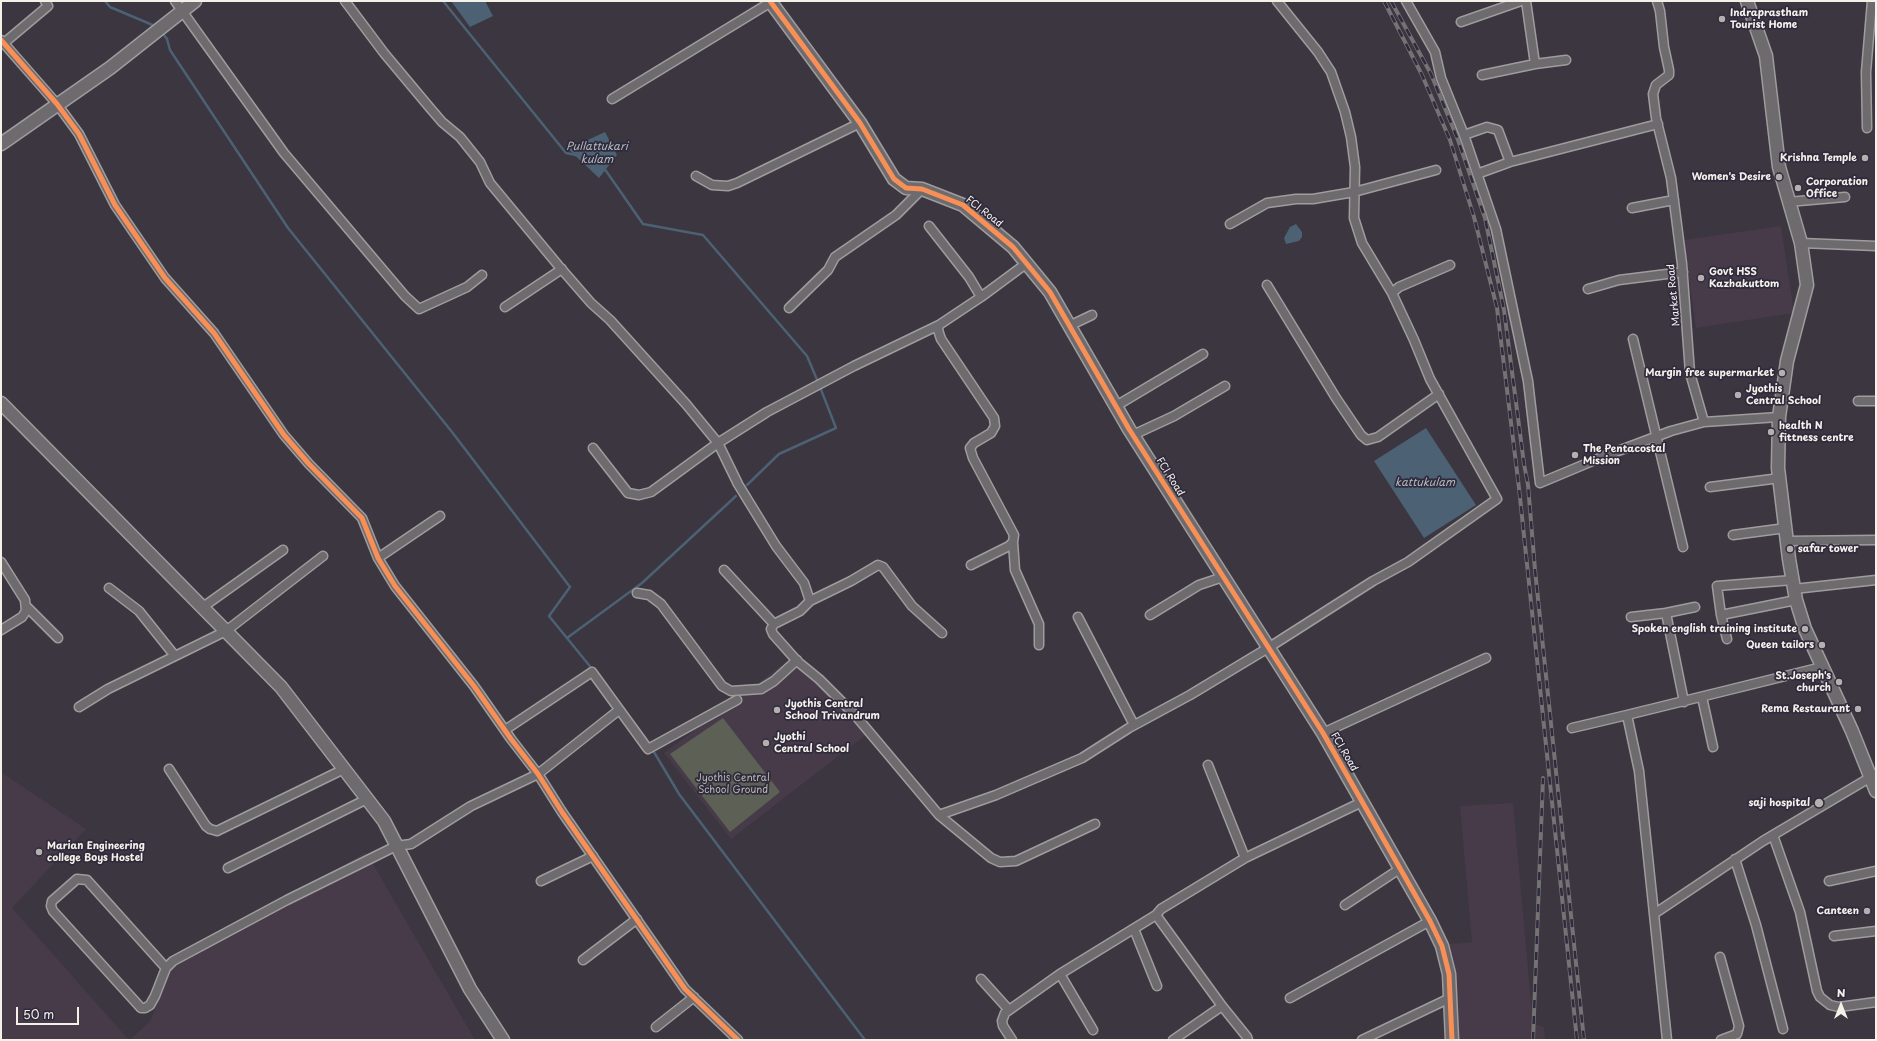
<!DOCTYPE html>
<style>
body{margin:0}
#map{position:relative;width:1877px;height:1041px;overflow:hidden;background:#3b363f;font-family:"Playpen Sans",sans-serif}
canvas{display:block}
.frame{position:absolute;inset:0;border:2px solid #f4f1e8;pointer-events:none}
.north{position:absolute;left:1821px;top:985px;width:40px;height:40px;-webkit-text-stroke:3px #2f2a3d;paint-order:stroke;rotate:0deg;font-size:11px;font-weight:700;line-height:16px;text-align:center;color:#f4f1e8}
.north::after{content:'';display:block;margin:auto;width:14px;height:18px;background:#f4f1e8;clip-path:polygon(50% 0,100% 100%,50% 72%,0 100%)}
.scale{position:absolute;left:16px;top:1007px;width:63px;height:18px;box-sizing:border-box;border:2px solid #f4f1e8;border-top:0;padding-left:5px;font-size:12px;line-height:14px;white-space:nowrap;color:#f4f1e8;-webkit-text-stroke:3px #2f2a3d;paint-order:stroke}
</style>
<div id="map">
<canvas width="1877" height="1041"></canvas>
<div class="frame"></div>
<div class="north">N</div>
<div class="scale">50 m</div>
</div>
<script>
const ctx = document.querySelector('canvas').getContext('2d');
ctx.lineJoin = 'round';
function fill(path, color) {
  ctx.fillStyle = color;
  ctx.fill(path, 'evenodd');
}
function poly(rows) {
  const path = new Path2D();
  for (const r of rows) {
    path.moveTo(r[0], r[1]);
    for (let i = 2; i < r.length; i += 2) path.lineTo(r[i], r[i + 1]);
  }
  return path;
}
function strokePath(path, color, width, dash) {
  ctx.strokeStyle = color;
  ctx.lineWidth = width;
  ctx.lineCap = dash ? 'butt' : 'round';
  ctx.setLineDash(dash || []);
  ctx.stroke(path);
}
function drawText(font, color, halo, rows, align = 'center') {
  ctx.font = font + ' "Playpen Sans",sans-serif';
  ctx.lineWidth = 3.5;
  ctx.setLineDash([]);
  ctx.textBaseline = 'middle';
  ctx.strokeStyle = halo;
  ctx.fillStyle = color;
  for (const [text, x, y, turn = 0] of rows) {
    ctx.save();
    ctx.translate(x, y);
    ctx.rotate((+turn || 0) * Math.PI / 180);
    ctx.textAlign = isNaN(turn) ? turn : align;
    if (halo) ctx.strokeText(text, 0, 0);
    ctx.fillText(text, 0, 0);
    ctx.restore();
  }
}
fill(poly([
 [1781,226,1794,313,1696,328,1684,240],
 [797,654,867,734,731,839,664,753],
 [1,772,86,829,12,908,129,1040,1,1040],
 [1513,803,1533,1024,1544,1027,1545,1040,1456,1040,1449,944,1472,942,1460,806],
 [366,852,475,1040,130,1040,150,1021,168,978,171,965]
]), '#473b49');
fill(poly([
 [723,718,780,792,730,832,670,754]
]), '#5c6055');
fill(poly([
 [451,1,485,1,493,16,470,27],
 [605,132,617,155,599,178,568,149],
 [1296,224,1302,232,1302,237,1299,241,1286,244,1284,238,1290,227],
 [1426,428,1476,505,1424,538,1374,461]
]), '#4c6174');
strokePath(poly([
 [105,1,110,7,155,26],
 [443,1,566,153,576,155],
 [164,35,167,39,170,50,288,228,452,432,570,587,549,616,593,670],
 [604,168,643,224,703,235,807,356,818,382],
 [747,485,779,454,836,428,820,387],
 [567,638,642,583,736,496],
 [631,719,646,739],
 [654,752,679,794,865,1040]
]), '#4c6174', 2.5);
const street = poly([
 [175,1,284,153,405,296,419,309,467,287,482,275],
 [345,1,384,53,430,108,442,122,460,137,480,162,490,183,558,265,591,303,610,320,686,404,718,443,738,484,776,546,804,583,810,601,800,611,774,624,771,629,773,634,797,661,819,679,855,715,939,815,991,858,1000,862,1016,861,1095,824],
 [1277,1,1318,52,1331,72,1345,112,1351,137,1355,167,1354,218,1362,243,1392,293],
 [1406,1,1435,52,1441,78,1464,135,1496,229,1528,381,1540,483,1602,457,1671,431,1704,422,1779,417],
 [1526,1,1535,64],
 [1657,1,1660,11,1664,47,1669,70,1669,75,1656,85,1653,94,1656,118,1671,178,1682,264,1690,373,1704,422],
 [1461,22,1521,1],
 [1,40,57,104,79,134,115,205,165,278,214,333,284,435,309,464,362,518,378,558,395,586,474,686,511,739,538,774,562,812,685,989,738,1040],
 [4,43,48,6,45,1],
 [1482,75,1535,64,1566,60],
 [612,99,771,2],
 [1867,128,1866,72,1872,1],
 [1464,135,1487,127,1498,130,1510,162],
 [1477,174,1510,162,1658,124],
 [696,176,712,185,728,186,737,183,860,123],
 [1788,202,1845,197],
 [1632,208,1674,200],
 [1230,224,1267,203,1296,199,1313,199,1354,192,1436,170],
 [929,226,969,277,981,297],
 [1801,243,1876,246],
 [1267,285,1336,398,1361,435,1367,440,1378,437,1439,394],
 [1588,289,1619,280,1683,272],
 [505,307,562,269],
 [789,308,828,270,835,257,896,215,922,189],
 [1069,326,1092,315],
 [1633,339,1683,547],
 [1858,401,1876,401],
 [1116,406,1203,354],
 [1133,435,1174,416,1225,386],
 [593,448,628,493,639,495,651,492,718,443,767,412,854,366,939,325],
 [1710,487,1780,478],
 [1733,535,1786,528],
 [1787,541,1876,540],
 [1013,542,1015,570,1039,624,1039,645],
 [378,558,440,516],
 [1,562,25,600,26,611,22,617,1,630],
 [971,565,1009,546,1013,542,1014,535,973,458,970,448,974,443,991,433,995,426,994,418,941,339,938,330,939,325,981,297,1027,263],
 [724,570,774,624],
 [109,588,139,611,175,656],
 [1794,589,1876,580],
 [637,593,649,595,661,604,722,686,731,691,761,689,774,681,797,660],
 [810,601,851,581,878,565,883,567,912,606,942,633],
 [26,606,58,638],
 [203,607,283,550],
 [1666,613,1695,607],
 [1150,615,1199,585,1223,577],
 [1721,615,1796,600],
 [1078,617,1134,725],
 [1631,617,1666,613,1684,702],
 [1727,639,1721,615,1717,586,1793,580],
 [1702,697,1713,747],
 [79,707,108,689,226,631,323,556],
 [1572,728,1627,715],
 [505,730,592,672,648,749,737,700],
 [1323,733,1486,658],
 [1208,765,1245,858],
 [169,769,206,826,210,829,217,831,344,769],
 [939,815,996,795,1082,758,1129,728,1190,695,1268,648,1373,581,1408,562,1497,499,1430,379,1414,340,1392,293,1399,287,1450,265],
 [1773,835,1800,912,1817,991,1820,997,1830,1005,1839,1007,1876,1002],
 [1735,859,1756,925,1783,1029],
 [228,868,367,799],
 [541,881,593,856],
 [1829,881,1876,871],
 [1345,905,1401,868],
 [1654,914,1639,771,1627,715,1822,667],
 [1156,915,1222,1006,1247,1037,1248,1040],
 [1134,929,1157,986],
 [1834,936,1876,931],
 [1720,957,1739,1026,1737,1034,1721,1040],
 [583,960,637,919],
 [166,968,155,996,150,1005,145,1008,141,1008,53,911,51,906,52,901,77,879,87,880,166,968,173,961,287,900,396,846,411,844,471,806,538,774,619,710],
 [1060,974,1093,1030],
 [981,979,1009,1010],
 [1290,998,1430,921],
 [656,1027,694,997],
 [1012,1040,1003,1026,1002,1021,1005,1013,1060,974,1156,915,1161,909,1245,858,1362,802],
 [1173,1040,1222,1006],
 [1362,1040,1450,998],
 [1667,1040,1654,914,1763,841,1876,774]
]);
const secondary = poly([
 [770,1,860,123,894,179,906,188,922,189,963,205,1013,247,1050,292,1129,429,1323,733,1430,921,1442,946,1449,974,1452,1040],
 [1747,1,1766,56,1779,167,1801,243,1807,285,1787,361,1779,417,1778,468,1789,559,1796,600,1805,629,1852,731,1876,791],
 [1,144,110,68,195,1],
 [1,403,281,687,384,821,470,989,503,1040]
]);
strokePath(street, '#9f9c9e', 11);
strokePath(secondary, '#9f9c9e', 15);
strokePath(street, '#6d6b6d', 8);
strokePath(secondary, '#6d6b6d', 12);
const rail = poly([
 [1384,1,1422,75,1450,140,1474,217,1497,308,1519,488,1577,1040],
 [1391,1,1431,74,1458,140,1485,218,1504,310,1524,464,1528,485,1535,570,1584,1040],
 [1533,1040,1543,778]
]);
strokePath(rail, '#747275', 4);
strokePath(rail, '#2f2a3d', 2.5, [8]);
strokePath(poly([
 [770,1,860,123,894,179,906,188,922,189,963,205,1013,247,1050,292,1129,429,1323,733,1430,921,1442,946,1449,974,1452,1040],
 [1,40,57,104,79,134,115,205,165,278,214,333,284,435,309,464,362,518,378,558,395,586,474,686,511,739,538,774,562,812,685,989,738,1040]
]), '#f78f57', 5);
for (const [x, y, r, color] of [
 [1722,19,4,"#b3b0ad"],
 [1865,158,4,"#b3b0ad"],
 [1779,177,4,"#b3b0ad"],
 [1798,188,4,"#b3b0ad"],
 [1701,278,4,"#b3b0ad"],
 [1782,373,4,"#b3b0ad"],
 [1738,395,4,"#b3b0ad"],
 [1771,432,4,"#b3b0ad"],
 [1575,455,4,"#b3b0ad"],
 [1790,549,4,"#b3b0ad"],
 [1805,629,4,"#b3b0ad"],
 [1822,645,4,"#b3b0ad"],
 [1839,682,4,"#b3b0ad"],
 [1858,709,4,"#b3b0ad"],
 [777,710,4,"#b3b0ad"],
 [766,743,4,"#b3b0ad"],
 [1819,803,5,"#b3b0ad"],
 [39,852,4,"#b3b0ad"],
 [1867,911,4,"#b3b0ad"]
]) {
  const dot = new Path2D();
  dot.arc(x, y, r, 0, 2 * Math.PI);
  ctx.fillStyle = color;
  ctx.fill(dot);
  strokePath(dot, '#2f2a3d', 1.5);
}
drawText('bold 10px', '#f4f1e8', '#2f2a3d', [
 ["Indraprastham",1730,13],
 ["Tourist Home",1730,25],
 ["Krishna Temple",1857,158,"right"],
 ["Women's Desire",1771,177,"right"],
 ["Corporation",1806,182],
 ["Office",1806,194],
 ["Govt HSS",1709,272],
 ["Kazhakuttom",1709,284],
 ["Margin free supermarket",1774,373,"right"],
 ["Jyothis",1746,389],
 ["Central School",1746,401],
 ["health N",1779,426],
 ["fittness centre",1779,438],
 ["The Pentacostal",1583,449],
 ["Mission",1583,461],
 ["safar tower",1798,549],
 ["Spoken english training institute",1797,629,"right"],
 ["Queen tailors",1814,645,"right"],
 ["St.Joseph's",1831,676,"right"],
 ["church",1831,688,"right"],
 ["Jyothis Central",785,704],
 ["School Trivandrum",785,716],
 ["Rema Restaurant",1850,709,"right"],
 ["Jyothi",774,737],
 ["Central School",774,749],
 ["saji hospital",1810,803,"right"],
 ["Marian Engineering",47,846],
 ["college Boys Hostel",47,858],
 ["Canteen",1859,911,"right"]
], 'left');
drawText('10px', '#f4f1e8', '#2f2a3d', [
 ["FCI Road",984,212,38],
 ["Market Road",1674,295,-95],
 ["FCI Road",1170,477,58],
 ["FCI Road",1344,752,60]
]);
drawText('10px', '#b9b9ae', '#2f2a3d', [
 ["Jyothis Central",733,778],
 ["School Ground",733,790]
]);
drawText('italic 11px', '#b2b9bc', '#2f2a3d', [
 ["Pullattukari",597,147],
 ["kulam",597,160],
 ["kattukulam",1425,483]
]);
</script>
